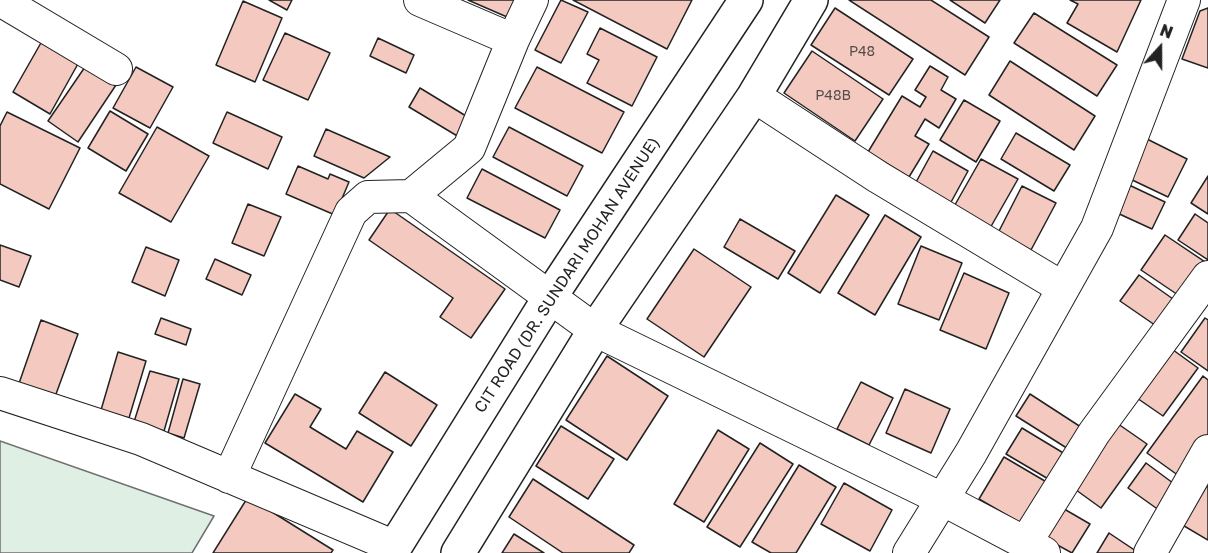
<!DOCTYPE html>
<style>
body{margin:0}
#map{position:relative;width:1208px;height:553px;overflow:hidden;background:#fff;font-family:"Golos Text",sans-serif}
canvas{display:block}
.north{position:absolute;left:1130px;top:18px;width:60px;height:60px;-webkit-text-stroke:4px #fff;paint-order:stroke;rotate:21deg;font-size:16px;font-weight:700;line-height:24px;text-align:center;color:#222}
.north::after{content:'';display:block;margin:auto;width:21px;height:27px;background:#222;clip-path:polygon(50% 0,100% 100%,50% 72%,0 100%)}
</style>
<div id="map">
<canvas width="1208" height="553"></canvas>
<div class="north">N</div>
</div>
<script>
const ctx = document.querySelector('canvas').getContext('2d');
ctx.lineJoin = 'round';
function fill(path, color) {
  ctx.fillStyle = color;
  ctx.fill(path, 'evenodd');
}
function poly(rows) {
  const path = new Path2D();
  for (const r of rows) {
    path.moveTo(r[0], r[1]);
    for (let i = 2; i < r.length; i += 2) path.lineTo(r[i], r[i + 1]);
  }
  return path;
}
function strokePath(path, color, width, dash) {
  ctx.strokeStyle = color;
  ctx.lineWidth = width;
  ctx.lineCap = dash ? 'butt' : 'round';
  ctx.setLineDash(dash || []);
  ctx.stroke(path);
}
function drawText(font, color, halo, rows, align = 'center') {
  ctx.font = font + ' "Golos Text",sans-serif';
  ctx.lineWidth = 4.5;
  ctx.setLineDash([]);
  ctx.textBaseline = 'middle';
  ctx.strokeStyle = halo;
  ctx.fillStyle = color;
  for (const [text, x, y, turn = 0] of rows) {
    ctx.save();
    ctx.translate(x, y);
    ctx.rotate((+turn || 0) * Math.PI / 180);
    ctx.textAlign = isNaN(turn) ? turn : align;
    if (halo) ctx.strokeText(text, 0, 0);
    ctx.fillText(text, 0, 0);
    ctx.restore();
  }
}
const green = poly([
 [0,441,214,516,192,553,0,553,0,441]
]);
fill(green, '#e0efe3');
strokePath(green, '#6f6f6f', 1.5);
const building = poly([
 [269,0,292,0,287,10,269,0],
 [468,0,523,0,514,20,468,0],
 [561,0,588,12,561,63,535,50,561,0],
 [573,0,692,0,667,49,573,0],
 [849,0,931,0,989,37,965,75,849,0],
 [950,0,1000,0,985,23,950,0],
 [1070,0,1141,0,1117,52,1067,23,1078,4,1070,0],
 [243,1,282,18,255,82,216,65,243,1],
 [835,8,913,59,889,95,811,45,835,8],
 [1208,8,1208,68,1182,59,1200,11,1208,8],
 [1034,13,1117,65,1097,96,1014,43,1034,13],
 [600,28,657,57,632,106,587,83,599,60,587,54,600,28],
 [285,33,330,53,308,100,263,80,285,33],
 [378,38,414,55,406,73,370,56,378,38],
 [42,41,79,62,50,114,13,92,42,41],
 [812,51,883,99,855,141,784,93,812,51],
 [1010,61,1095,116,1074,150,989,95,1010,61],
 [87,64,116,85,78,142,48,121,87,64],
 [930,66,948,77,941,90,956,99,939,128,925,119,915,136,929,144,909,177,868,152,902,96,920,107,926,97,915,90,930,66],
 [136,67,173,87,150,128,113,108,136,67],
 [537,67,624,112,602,153,515,108,537,67],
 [420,88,471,119,459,137,409,107,420,88],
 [964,100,1000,121,976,162,940,140,964,100],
 [110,111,148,134,126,171,88,148,110,111],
 [7,112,80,148,49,209,0,184,0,126,7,112],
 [227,112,282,137,268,169,213,143,227,112],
 [157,127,209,156,171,222,119,193,157,127],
 [509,127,583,166,567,196,493,157,509,127],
 [326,129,390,157,364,178,314,156,326,129],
 [1016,133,1070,165,1054,191,1001,159,1016,133],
 [1147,139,1187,159,1168,197,1128,178,1147,139],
 [933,151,968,171,950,204,915,184,933,151],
 [981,159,1018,179,989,230,952,210,981,159],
 [298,166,328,179,330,174,349,182,335,215,286,194,298,166],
 [482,169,560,210,545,238,467,198,482,169],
 [1208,176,1208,214,1191,203,1208,176],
 [1127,184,1165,202,1152,229,1115,212,1127,184],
 [1022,186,1056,203,1031,250,998,233,1022,186],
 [836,195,869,215,820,293,788,273,836,195],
 [248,204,281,217,264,256,232,243,248,204],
 [390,209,505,289,471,338,440,317,453,298,369,240,390,209],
 [1195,214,1208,223,1208,260,1178,240,1195,214],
 [885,215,921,237,875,315,838,293,885,215],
 [740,219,795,251,778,279,724,247,740,219],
 [1165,235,1208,264,1184,299,1141,270,1165,235],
 [0,245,31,256,19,287,0,280,0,245],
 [921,246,962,263,939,320,898,304,921,246],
 [146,247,179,260,165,296,132,282,146,247],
 [694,249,751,287,704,357,647,319,694,249],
 [215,259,251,275,242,295,206,279,215,259],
 [964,273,1009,293,986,349,940,330,964,273],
 [1139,275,1183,306,1165,332,1120,301,1139,275],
 [161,318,191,329,186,345,155,334,161,318],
 [1205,318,1208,320,1208,371,1181,352,1205,318],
 [41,320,78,334,52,405,16,392,41,320],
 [1169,347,1198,368,1163,416,1134,396,1169,347],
 [118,352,146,361,129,418,101,410,118,352],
 [607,356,668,396,627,460,566,420,607,356],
 [150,371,179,379,164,431,134,422,150,371],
 [385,372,437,405,411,446,359,413,385,372],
 [1203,376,1208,380,1208,437,1179,476,1147,453,1203,376],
 [183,379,200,384,184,438,168,433,183,379],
 [861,382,893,398,869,445,837,429,861,382],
 [905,389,950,409,931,453,886,433,905,389],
 [295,394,321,409,310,427,346,449,357,431,393,452,363,502,265,443,295,394],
 [1030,394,1087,431,1073,452,1016,416,1030,394],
 [1111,419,1147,444,1101,508,1065,482,1111,419],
 [561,426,614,459,588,499,536,466,561,426],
 [1022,428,1065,454,1050,480,1006,454,1022,428],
 [718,430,749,449,704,522,674,504,718,430],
 [760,443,793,464,740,547,707,527,760,443],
 [1004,457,1055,487,1031,529,979,499,1004,457],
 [1146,463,1181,489,1163,513,1128,488,1146,463],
 [799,465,836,487,796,553,771,553,752,542,799,465],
 [533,479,634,545,629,553,563,553,509,517,533,479],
 [1198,481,1208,487,1208,540,1174,520,1198,481],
 [844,483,892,510,870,551,821,524,844,483],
 [248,497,333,550,331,553,213,553,248,497],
 [1059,506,1090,524,1072,553,1041,536,1059,506],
 [1109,533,1139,553,1097,553,1109,533],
 [514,534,544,553,502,553,514,534]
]);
fill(building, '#f3c9c0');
strokePath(building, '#222', 1.5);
const minor = poly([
 [0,0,116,69],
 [420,0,513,40],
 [532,0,513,40,469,148,411,196,595,330,942,499,1044,553],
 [754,96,878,177,1063,288],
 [0,393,141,439,395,547],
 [229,477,351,212,368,197,411,196],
 [1026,542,1094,433,1208,277],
 [909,553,971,453,1097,228,1184,0],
 [1150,553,1208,451]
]);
const major = poly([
 [391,553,550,297,746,0],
 [458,553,595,330,754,96,811,0]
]);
strokePath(minor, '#222', 34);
strokePath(major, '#222', 36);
strokePath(minor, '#fff', 32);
strokePath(major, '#fff', 33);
drawText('14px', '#564c4a', null, [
 ["P48",862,52],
 ["P48B",833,96]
]);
drawText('16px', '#222', '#fff', [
 ["CIT ROAD (DR. SUNDARI MOHAN AVENUE)",567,275,-57]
]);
</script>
